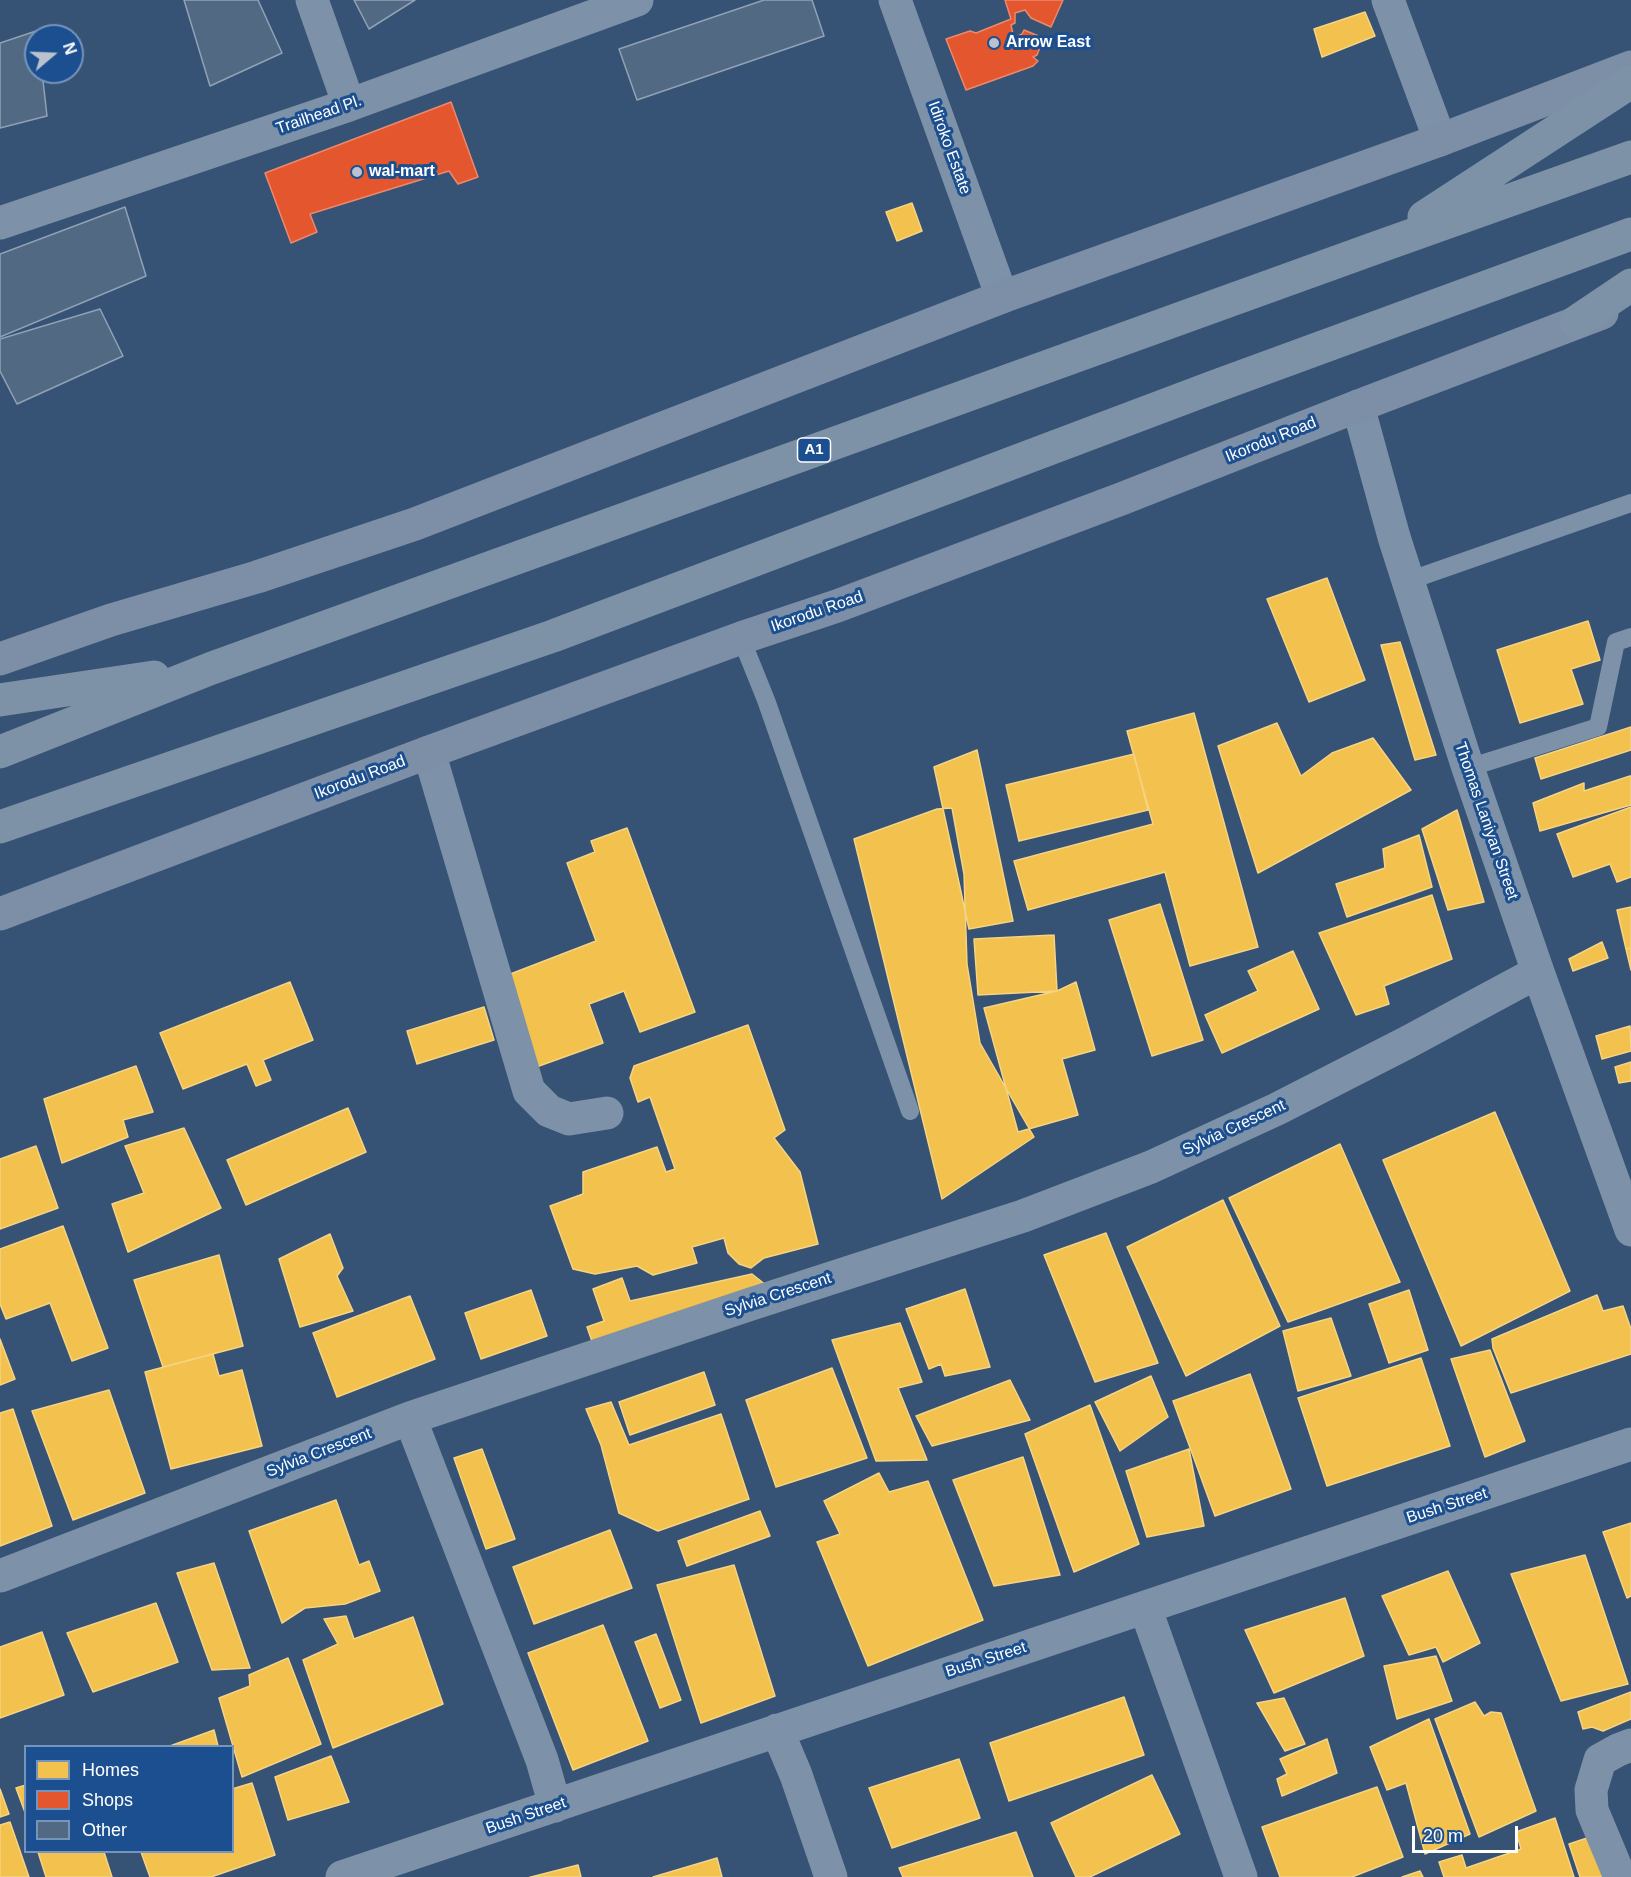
<!DOCTYPE html>
<style>
body{margin:0}
#map{position:relative;width:1631px;height:1877px;overflow:hidden;background:#365274;font-family:Helvetica,sans-serif}
canvas{display:block}
.legend{position:absolute;left:24px;top:1745px;width:210px;height:108px;box-sizing:border-box;background:#1b4f8f;border:2px solid #7695bc;margin:0;padding:8px 10px;list-style:none;font-size:18px;color:#fff}
.legend li{display:flex;align-items:center;gap:12px;height:30px}
.legend b{width:30px;border:2px solid #7695bc}
.north{position:absolute;left:24px;top:24px;width:60px;height:60px;box-sizing:border-box;background:#1b4f8f;border:2px solid #7695bc;border-radius:50%;rotate:71deg;font-size:16px;font-weight:700;line-height:24px;text-align:center;color:#fff}
.north::after{content:'';display:block;margin:auto;width:21px;height:27px;background:#b9c2ce;clip-path:polygon(50% 0,100% 100%,50% 72%,0 100%)}
.scale{position:absolute;left:1412px;top:1826px;width:106px;height:27px;box-sizing:border-box;border:3px solid #fff;border-top:0;padding-left:8px;font-size:18px;line-height:21px;white-space:nowrap;color:#fff;-webkit-text-stroke:4px #1b4f8f;paint-order:stroke}
</style>
<div id="map">
<canvas width="1631" height="1877"></canvas>
<ul class="legend">
<li><b style="height:16px;background:#f2c14e"></b>Homes</li>
<li><b style="height:16px;background:#e4572e"></b>Shops</li>
<li><b style="height:16px;background:#526984"></b>Other</li>
</ul>
<div class="north">N</div>
<div class="scale">20 m</div>
</div>
<script>
const ctx = document.querySelector('canvas').getContext('2d');
ctx.lineJoin = 'round';
function fill(path, color) {
  ctx.fillStyle = color;
  ctx.fill(path, 'evenodd');
}
function poly(rows) {
  const path = new Path2D();
  for (const r of rows) {
    path.moveTo(r[0], r[1]);
    for (let i = 2; i < r.length; i += 2) path.lineTo(r[i], r[i + 1]);
  }
  return path;
}
function strokePath(path, color, width, dash) {
  ctx.strokeStyle = color;
  ctx.lineWidth = width;
  ctx.lineCap = dash ? 'butt' : 'round';
  ctx.setLineDash(dash || []);
  ctx.stroke(path);
}
function drawText(font, color, halo, rows, align = 'center') {
  ctx.font = font + ' Helvetica,sans-serif';
  ctx.lineWidth = 6;
  ctx.setLineDash([]);
  ctx.textBaseline = 'middle';
  ctx.strokeStyle = halo;
  ctx.fillStyle = color;
  for (const [text, x, y, turn = 0] of rows) {
    ctx.save();
    ctx.translate(x, y);
    ctx.rotate((+turn || 0) * Math.PI / 180);
    ctx.textAlign = isNaN(turn) ? turn : align;
    if (halo) ctx.strokeText(text, 0, 0);
    ctx.fillText(text, 0, 0);
    ctx.restore();
  }
}
const homes = poly([
 [1365,12,1375,36,1322,57,1314,29,1365,12],
 [912,203,922,231,897,241,886,212,912,203],
 [1327,578,1365,680,1309,702,1267,599,1327,578],
 [1588,621,1600,660,1571,669,1583,704,1520,723,1497,650,1588,621],
 [1400,642,1436,755,1415,760,1381,645,1400,642],
 [1194,713,1258,947,1190,966,1165,872,1028,910,1014,861,1153,824,1127,731,1194,713],
 [1277,723,1301,776,1332,753,1373,738,1411,790,1258,873,1218,746,1277,723],
 [1631,727,1631,750,1541,779,1535,758,1631,727],
 [977,750,1013,921,969,929,934,767,977,750],
 [1134,754,1148,810,1019,841,1006,785,1134,754],
 [1630,776,1631,776,1631,805,1540,831,1533,803,1584,783,1584,791,1630,776],
 [1631,807,1631,877,1617,882,1610,864,1573,877,1557,834,1631,807],
 [952,808,964,874,967,964,980,1043,1034,1137,942,1199,854,839,937,809,952,808],
 [1457,810,1484,902,1448,910,1422,829,1457,810],
 [627,828,695,1012,640,1032,624,991,589,1004,603,1043,528,1070,500,978,596,941,567,863,595,852,591,841,627,828],
 [1419,835,1432,887,1347,917,1336,884,1385,868,1383,849,1419,835],
 [1432,895,1452,959,1384,986,1389,1004,1356,1015,1319,933,1432,895],
 [1160,904,1203,1040,1152,1056,1109,920,1160,904],
 [1631,907,1631,948,1626,949,1617,910,1631,907],
 [1054,935,1057,991,978,995,974,939,1054,935],
 [1602,942,1608,958,1573,971,1569,959,1602,942],
 [1631,948,1631,970,1626,949,1631,948],
 [1293,951,1319,1009,1222,1053,1205,1015,1258,991,1248,971,1293,951],
 [290,982,313,1040,263,1060,271,1080,256,1086,247,1064,183,1089,160,1033,290,982],
 [1076,982,1095,1050,1062,1059,1078,1115,1018,1132,984,1008,1057,991,1076,982],
 [484,1007,494,1040,417,1064,407,1031,484,1007],
 [748,1025,785,1130,774,1138,800,1172,818,1244,764,1258,751,1268,739,1264,728,1253,724,1238,692,1247,697,1263,653,1275,637,1266,595,1274,573,1269,550,1206,583,1194,583,1172,657,1147,666,1172,675,1169,650,1097,638,1102,630,1078,634,1066,748,1025],
 [1630,1026,1631,1051,1602,1059,1596,1036,1630,1026],
 [1631,1062,1631,1081,1619,1083,1615,1067,1631,1062],
 [136,1066,153,1112,123,1120,128,1137,62,1163,44,1099,136,1066],
 [348,1108,366,1152,246,1205,227,1160,348,1108],
 [1495,1112,1570,1291,1461,1346,1383,1160,1495,1112],
 [184,1128,221,1208,128,1252,112,1204,144,1193,125,1146,184,1128],
 [1340,1144,1400,1282,1288,1322,1229,1198,1340,1144],
 [36,1146,58,1208,0,1229,0,1159,36,1146],
 [1223,1200,1280,1326,1186,1376,1127,1247,1223,1200],
 [63,1226,108,1348,72,1361,50,1303,6,1319,0,1304,0,1249,63,1226],
 [1106,1233,1158,1363,1095,1382,1044,1255,1106,1233],
 [330,1234,343,1268,337,1276,353,1311,300,1327,279,1259,330,1234],
 [219,1255,243,1346,163,1367,134,1280,219,1255],
 [752,1274,771,1289,595,1350,587,1327,604,1321,593,1289,622,1278,630,1301,752,1274],
 [965,1289,990,1367,945,1376,941,1364,929,1369,906,1309,965,1289],
 [531,1290,547,1336,481,1359,465,1313,531,1290],
 [1409,1290,1428,1350,1389,1363,1369,1304,1409,1290],
 [1597,1295,1603,1311,1623,1306,1631,1329,1631,1354,1511,1393,1493,1348,1492,1339,1597,1295],
 [410,1296,435,1359,337,1397,313,1333,410,1296],
 [1331,1318,1351,1376,1298,1391,1283,1331,1331,1318],
 [900,1323,922,1382,898,1388,927,1460,876,1461,832,1340,900,1323],
 [0,1339,15,1379,0,1385,0,1339],
 [1490,1350,1525,1441,1485,1457,1451,1359,1490,1350],
 [213,1354,219,1376,242,1370,262,1446,171,1469,145,1372,213,1354],
 [1421,1358,1450,1446,1327,1486,1298,1398,1421,1358],
 [832,1368,867,1458,776,1487,746,1400,832,1368],
 [704,1372,715,1405,630,1435,619,1402,704,1372],
 [1250,1374,1291,1489,1215,1516,1173,1401,1250,1374],
 [1151,1376,1168,1417,1120,1451,1095,1402,1151,1376],
 [1010,1380,1030,1420,932,1446,916,1416,1010,1380],
 [109,1390,145,1493,73,1520,32,1411,109,1390],
 [611,1402,629,1445,721,1414,749,1499,658,1531,619,1513,601,1445,586,1409,611,1402],
 [1090,1405,1139,1544,1074,1572,1025,1434,1090,1405],
 [13,1409,52,1526,0,1546,0,1413,13,1409],
 [482,1449,515,1539,486,1549,454,1458,482,1449],
 [1189,1449,1204,1526,1147,1537,1126,1471,1189,1449],
 [1023,1457,1060,1575,994,1586,953,1480,1023,1457],
 [879,1473,889,1492,928,1481,983,1620,868,1666,817,1542,840,1534,824,1501,879,1473],
 [336,1500,359,1565,369,1561,380,1591,345,1604,305,1608,282,1623,249,1531,336,1500],
 [760,1511,770,1536,687,1566,678,1541,760,1511],
 [1631,1523,1631,1596,1627,1598,1603,1532,1631,1523],
 [610,1530,632,1588,534,1624,513,1567,610,1530],
 [1585,1555,1628,1684,1561,1701,1511,1574,1585,1555],
 [214,1563,250,1668,212,1670,177,1573,214,1563],
 [734,1565,775,1696,701,1723,657,1585,734,1565],
 [1448,1571,1480,1643,1443,1662,1436,1647,1409,1655,1382,1596,1448,1571],
 [1345,1598,1364,1656,1274,1693,1245,1630,1345,1598],
 [156,1603,178,1662,93,1692,67,1633,156,1603],
 [346,1616,354,1639,413,1617,443,1704,333,1748,303,1660,338,1644,324,1619,346,1616],
 [603,1625,648,1741,573,1770,528,1653,603,1625],
 [42,1632,64,1695,0,1718,0,1647,42,1632],
 [656,1634,681,1700,660,1708,635,1642,656,1634],
 [1436,1656,1452,1701,1397,1719,1384,1666,1436,1656],
 [288,1658,321,1744,242,1777,219,1698,250,1686,249,1675,288,1658],
 [1631,1692,1631,1719,1603,1731,1592,1727,1583,1729,1578,1712,1631,1692],
 [1124,1697,1144,1755,1009,1801,990,1743,1124,1697],
 [1284,1698,1305,1744,1285,1751,1257,1703,1284,1698],
 [1475,1702,1484,1716,1491,1712,1501,1713,1536,1811,1479,1837,1435,1719,1475,1702],
 [1429,1719,1470,1834,1425,1854,1406,1783,1387,1790,1370,1747,1429,1719],
 [214,1730,218,1746,170,1746,214,1730],
 [1327,1739,1337,1773,1282,1796,1277,1779,1287,1774,1280,1759,1327,1739],
 [331,1756,349,1802,288,1820,275,1777,331,1756],
 [959,1759,980,1818,892,1848,869,1788,959,1759],
 [1152,1775,1180,1834,1090,1877,1076,1877,1051,1823,1152,1775],
 [252,1783,275,1855,211,1877,150,1877,141,1852,232,1852,232,1789,252,1783],
 [26,1785,26,1815,16,1788,26,1785],
 [1377,1787,1403,1857,1352,1877,1280,1877,1262,1827,1377,1787],
 [0,1789,9,1814,0,1817,0,1789],
 [1555,1818,1574,1877,1444,1877,1439,1862,1462,1855,1466,1868,1521,1849,1516,1832,1555,1818],
 [10,1822,29,1877,0,1877,0,1825,10,1822],
 [1016,1832,1033,1877,903,1877,899,1868,1016,1832],
 [1590,1837,1615,1877,1580,1877,1569,1844,1590,1837],
 [38,1852,104,1852,112,1877,46,1877,38,1852],
 [717,1858,722,1877,653,1877,717,1858],
 [578,1865,581,1877,530,1877,531,1877,578,1865],
 [1420,1871,1423,1877,1402,1877,1420,1871]
]);
fill(homes, '#f2c14e');
strokePath(homes, '#f6d483', 1.5);
const shops = poly([
 [1005,0,1063,0,1051,27,1031,18,1025,10,1015,13,1015,23,1011,25,1014,38,1022,34,1024,30,1046,39,1039,40,1041,45,1037,55,1033,57,1038,61,1033,66,966,90,946,39,970,31,976,33,1011,19,1005,0],
 [451,102,478,177,458,184,449,171,310,214,317,232,291,243,265,173,451,102]
]);
fill(shops, '#e4572e');
strokePath(shops, '#ec896d', 1.5);
const building = poly([
 [184,0,258,0,282,53,210,86,184,0],
 [354,0,415,0,369,29,354,0],
 [764,0,812,0,824,36,637,100,619,49,764,0],
 [36,31,36,72,42,72,47,116,0,128,0,43,36,31],
 [125,207,146,276,0,337,0,254,125,207],
 [100,309,123,356,17,404,0,371,0,339,100,309]
]);
fill(building, '#526984');
strokePath(building, '#92a2b6', 1.5);
strokePath(poly([
 [1408,581,1631,503],
 [741,638,766,700,910,1111],
 [1468,768,1598,727,1616,642,1631,637]
]), '#7d92a8', 18);
strokePath(poly([
 [312,0,349,105],
 [895,0,1002,297],
 [1388,0,1440,140],
 [0,223,349,105,637,0],
 [1358,406,1394,537,1468,768,1538,972,1631,1230],
 [429,752,529,1091,549,1111,569,1119,607,1113],
 [410,1418,542,1760,555,1806],
 [0,1576,410,1418,748,1305,1023,1216,1151,1167,1277,1109,1408,1042,1538,972],
 [1145,1607,1241,1877],
 [777,1730,796,1775,831,1877],
 [342,1877,1631,1444],
 [1620,1877,1592,1810,1591,1790,1600,1760,1618,1750,1631,1745]
]), '#7d92a8', 33);
strokePath(poly([
 [0,659,111,620,257,577,415,524,1002,297,1440,140,1631,67],
 [0,914,429,752,741,638,837,606,1121,499,1358,406,1602,313]
]), '#7d8ea7', 33);
strokePath(poly([
 [1424,217,1631,82],
 [1576,322,1631,285],
 [0,700,154,677],
 [0,752,212,668,1378,247,1631,157],
 [0,827,553,636,1216,386,1631,234]
]), '#7e92a7', 33);
for (const [x, y, r, color] of [
 [994,43,6,"#b9c2ce"],
 [357,172,6,"#b9c2ce"]
]) {
  const dot = new Path2D();
  dot.arc(x, y, r, 0, 2 * Math.PI);
  ctx.fillStyle = color;
  ctx.fill(dot);
  strokePath(dot, '#1b4f8f', 2);
}
for (const [x, y, w] of [
 [814,450,33]
]) {
  const box = new Path2D();
  box.roundRect(x - w / 2, y - 12, w, 24, 4.5);
  ctx.fillStyle = '#1b4f8f';
  ctx.fill(box);
  strokePath(box, '#fff', 1.5);
}
drawText('bold 15px', '#fff', null, [
 ["A1",814,450]
]);
drawText('bold 16px', '#fff', '#1b4f8f', [
 ["Arrow East",1006,43],
 ["wal-mart",369,172]
], 'left');
drawText('16px', '#fff', '#1b4f8f', [
 ["Trailhead Pl.",319,115,-19],
 ["Idiroko Estate",949,148,70],
 ["Ikorodu Road",1271,440,-22],
 ["Ikorodu Road",817,612,-19],
 ["Ikorodu Road",360,778,-21],
 ["Thomas Laniyan Street",1486,821,71],
 ["Sylvia Crescent",1234,1128,-25],
 ["Sylvia Crescent",778,1295,-18],
 ["Sylvia Crescent",319,1453,-21],
 ["Bush Street",1447,1506,-18],
 ["Bush Street",986,1660,-18],
 ["Bush Street",526,1816,-19]
]);
</script>
